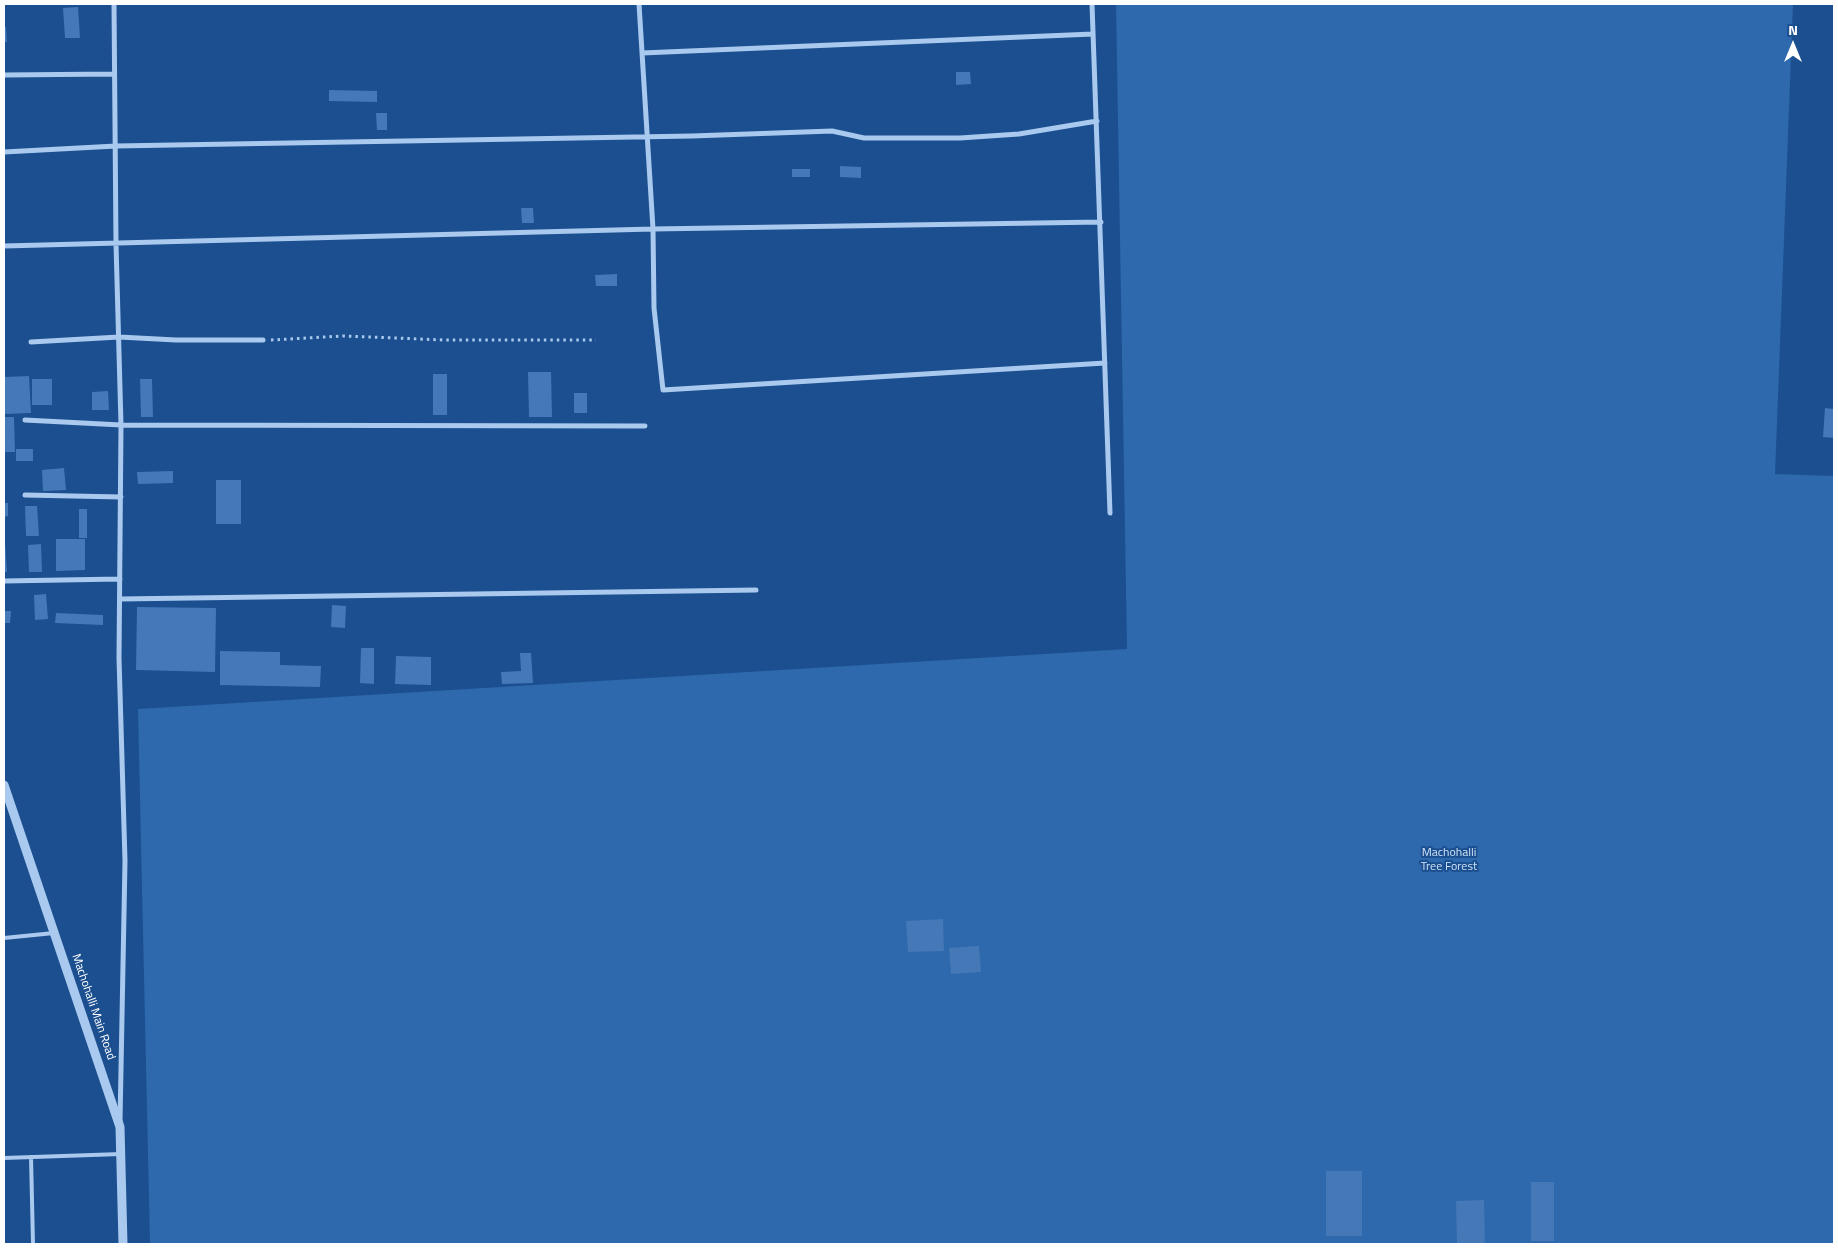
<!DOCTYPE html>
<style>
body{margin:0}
#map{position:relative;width:1838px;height:1248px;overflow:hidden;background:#1b4f8f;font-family:"Titillium Web",sans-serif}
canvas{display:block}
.frame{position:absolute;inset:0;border:5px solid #fff;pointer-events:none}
.north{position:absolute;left:1768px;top:20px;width:50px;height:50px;-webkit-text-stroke:4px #1b4f8f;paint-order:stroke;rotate:0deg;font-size:14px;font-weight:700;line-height:20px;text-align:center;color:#fff}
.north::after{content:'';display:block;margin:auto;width:18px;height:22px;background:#fff;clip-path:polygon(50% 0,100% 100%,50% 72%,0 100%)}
</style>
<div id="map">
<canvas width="1838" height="1248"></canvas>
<div class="frame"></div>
<div class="north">N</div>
</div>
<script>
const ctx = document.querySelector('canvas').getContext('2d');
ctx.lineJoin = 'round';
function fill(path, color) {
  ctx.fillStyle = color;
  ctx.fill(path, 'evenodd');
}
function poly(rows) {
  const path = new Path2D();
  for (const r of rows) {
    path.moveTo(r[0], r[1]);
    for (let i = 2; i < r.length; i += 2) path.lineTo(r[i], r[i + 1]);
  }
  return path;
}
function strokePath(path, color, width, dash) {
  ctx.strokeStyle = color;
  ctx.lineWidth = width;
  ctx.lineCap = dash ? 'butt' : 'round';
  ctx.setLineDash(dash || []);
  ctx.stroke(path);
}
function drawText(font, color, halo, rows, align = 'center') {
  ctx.font = font + ' "Titillium Web",sans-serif';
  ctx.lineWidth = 4;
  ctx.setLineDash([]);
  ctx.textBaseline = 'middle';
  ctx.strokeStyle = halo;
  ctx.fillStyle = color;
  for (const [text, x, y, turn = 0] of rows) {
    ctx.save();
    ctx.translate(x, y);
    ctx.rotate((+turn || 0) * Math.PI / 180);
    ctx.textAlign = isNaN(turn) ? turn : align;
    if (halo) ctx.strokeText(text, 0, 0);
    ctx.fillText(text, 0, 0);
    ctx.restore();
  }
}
fill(poly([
 [1116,4,1793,4,1775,474,1834,476,1834,1244,150,1244,138,709,1127,649]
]), '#2e69ad');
fill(poly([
 [78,7,80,38,65,38,63,8],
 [4,27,6,27,7,42,4,42],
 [956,72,970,72,971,84,956,85],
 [329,90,377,91,377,102,329,101],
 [376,113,387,113,387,130,377,130],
 [840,166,861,167,861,178,840,177],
 [792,169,810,169,810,177,792,177],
 [521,208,533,208,534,223,522,223],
 [617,274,617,286,596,286,595,275],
 [528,372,551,372,552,417,529,417],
 [433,374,447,374,447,415,433,415],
 [29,376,31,413,4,414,4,377],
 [32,379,52,379,52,405,32,405],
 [140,379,152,379,153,417,141,417],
 [108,391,109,410,92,410,92,392],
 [574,393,587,393,587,413,574,413],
 [1825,408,1834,409,1834,438,1823,437],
 [4,417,14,417,15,452,4,452],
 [16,449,33,449,33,461,16,461],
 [64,468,66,490,43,491,42,470],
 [173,471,173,483,138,484,137,472],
 [216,480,241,480,241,524,216,524],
 [4,503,8,503,8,516,4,517],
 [25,506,37,506,39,536,26,536],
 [79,509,87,509,87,538,79,538],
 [56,539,85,539,85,570,56,571],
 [4,543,5,543,7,572,4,572],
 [41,544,42,572,29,572,28,545],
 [46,594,48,619,35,620,34,595],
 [332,605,346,606,345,628,331,627],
 [137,607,216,608,215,672,136,670],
 [4,611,11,611,10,623,4,623],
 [56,613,103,615,103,625,55,623],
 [361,648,374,648,374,684,360,683],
 [220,651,280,652,280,665,321,666,320,687,220,685],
 [520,653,531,653,533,683,502,684,501,672,521,671],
 [396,656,431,657,431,685,395,684],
 [943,919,944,951,908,952,906,921],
 [979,946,981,972,951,974,949,948],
 [1326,1171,1362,1171,1362,1236,1326,1236],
 [1531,1182,1554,1182,1554,1241,1531,1241],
 [1484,1200,1485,1244,1457,1244,1456,1201]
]), '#4478b7');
strokePath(poly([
 [271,340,343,336,445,340,596,340]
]), '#a9c9ee', 3, [2.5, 4]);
strokePath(poly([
 [4,938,54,933],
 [31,1157,33,1244],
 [4,1158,121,1154]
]), '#a9c9ee', 4);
strokePath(poly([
 [114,4,116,244,121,425,119,658,125,861,120,1121],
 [639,4,653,229,654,308,663,390,1105,363],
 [1092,4,1110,513],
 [642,53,1093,34],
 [4,75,114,74],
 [4,152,116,146,692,136,832,131,864,138,960,138,1019,134,1097,121],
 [4,246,653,229,1101,222],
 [31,342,119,337,176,340,263,340],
 [25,420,121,425,645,426],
 [25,495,121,497],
 [4,581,120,579],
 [120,599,756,590]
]), '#a9c9ee', 5);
strokePath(poly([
 [4,785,120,1127,123,1244]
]), '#a9c9ee', 9);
drawText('12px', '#cfe3fa', '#1b4f8f', [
 ["Machohalli",1449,853],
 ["Tree Forest",1449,867]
]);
drawText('12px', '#fff', '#1b4f8f', [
 ["Machohalli Main Road",93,1007,71]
]);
</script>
